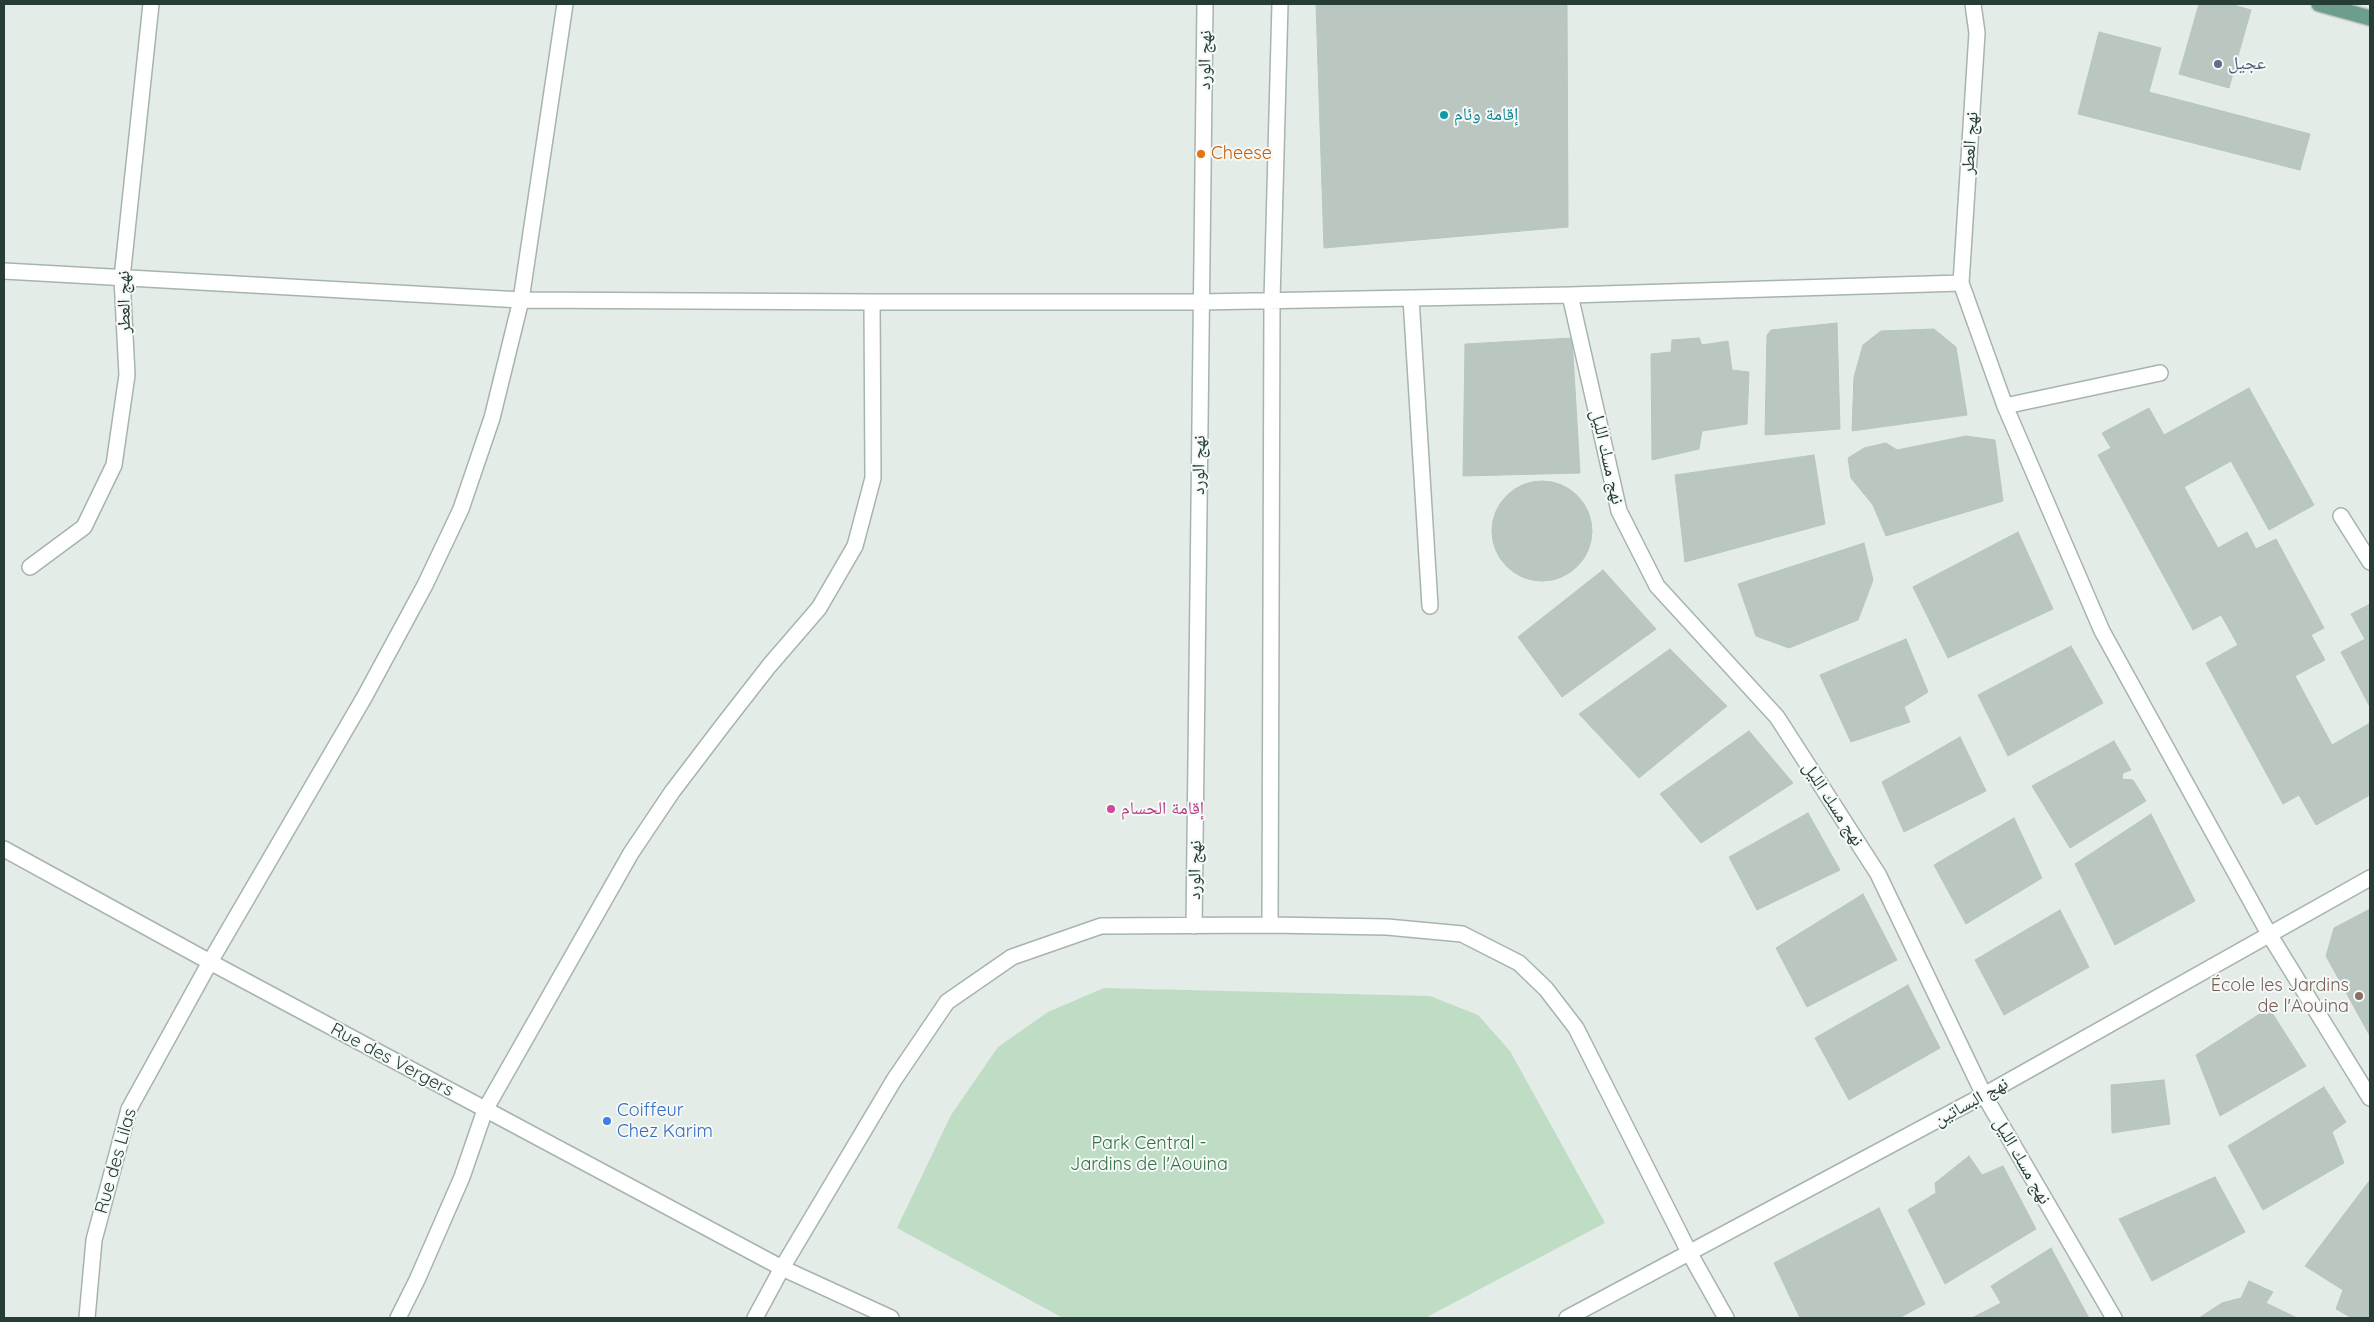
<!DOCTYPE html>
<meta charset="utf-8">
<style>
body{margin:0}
#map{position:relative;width:2374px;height:1322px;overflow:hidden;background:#e4ece8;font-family:Quicksand,sans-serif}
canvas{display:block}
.frame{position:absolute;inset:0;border:5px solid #253d34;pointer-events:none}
</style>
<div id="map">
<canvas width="2374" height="1322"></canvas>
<div class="frame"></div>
</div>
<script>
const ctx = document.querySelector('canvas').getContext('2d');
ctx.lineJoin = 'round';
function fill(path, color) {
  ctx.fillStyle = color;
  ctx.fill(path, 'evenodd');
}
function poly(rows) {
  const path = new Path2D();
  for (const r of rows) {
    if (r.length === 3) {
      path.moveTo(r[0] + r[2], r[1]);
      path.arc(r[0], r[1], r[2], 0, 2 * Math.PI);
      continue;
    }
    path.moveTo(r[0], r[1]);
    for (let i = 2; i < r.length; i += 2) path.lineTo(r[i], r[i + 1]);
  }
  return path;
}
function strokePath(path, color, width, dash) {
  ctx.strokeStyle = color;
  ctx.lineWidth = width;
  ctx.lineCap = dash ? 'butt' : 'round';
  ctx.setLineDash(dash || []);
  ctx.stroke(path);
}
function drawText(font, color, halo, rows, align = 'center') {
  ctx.font = font + ' Quicksand,"Noto Naskh Arabic",sans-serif';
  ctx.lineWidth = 4;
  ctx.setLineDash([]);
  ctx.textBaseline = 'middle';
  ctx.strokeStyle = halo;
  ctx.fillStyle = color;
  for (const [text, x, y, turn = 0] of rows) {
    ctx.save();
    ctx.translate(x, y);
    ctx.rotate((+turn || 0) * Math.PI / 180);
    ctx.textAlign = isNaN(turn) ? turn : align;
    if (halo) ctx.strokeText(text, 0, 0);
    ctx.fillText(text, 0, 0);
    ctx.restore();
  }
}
fill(poly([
 [1104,988,1430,996,1478,1015,1510,1051,1605,1223,1425,1318,1063,1318,897,1228,951,1115,998,1047,1048,1012]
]), '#bfdcc4');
const building = poly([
 [1316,4,1567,4,1568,227,1324,248,1316,4],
 [2199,4,2230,4,2251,10,2229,88,2179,74,2199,4],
 [2099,32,2161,48,2149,92,2310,134,2300,170,2078,114,2099,32],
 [1837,323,1840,429,1765,435,1767,335,1771,330,1837,323],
 [1934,329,1956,347,1967,415,1852,431,1854,377,1863,345,1881,331,1934,329],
 [1572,338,1580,473,1463,476,1465,344,1572,338],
 [1699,338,1702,345,1728,341,1732,370,1749,372,1747,424,1702,431,1699,449,1652,460,1651,354,1671,352,1672,340,1699,338],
 [2249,388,2314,505,2269,530,2231,461,2184,487,2218,548,2247,532,2256,549,2276,539,2324,628,2311,635,2325,660,2295,676,2332,745,2370,723,2370,795,2316,825,2299,795,2283,804,2206,663,2238,645,2221,615,2193,630,2098,455,2111,448,2102,433,2149,408,2164,435,2249,388],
 [1966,436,1995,440,2003,501,1886,536,1873,505,1851,478,1848,458,1864,448,1886,443,1897,450,1966,436],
 [1814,455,1825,524,1685,562,1675,475,1814,455],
 [1542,531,50],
 [2018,532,2053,609,1948,658,1913,587,2018,532],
 [1864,543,1873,580,1858,620,1789,648,1756,636,1738,584,1864,543],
 [1603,570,1656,629,1562,697,1518,637,1603,570],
 [2370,604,2370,707,2341,652,2365,639,2351,614,2370,604],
 [1906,639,1928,692,1904,707,1910,722,1851,742,1820,675,1906,639],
 [2071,646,2103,703,2008,756,1978,695,2071,646],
 [1670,649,1727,706,1639,778,1579,714,1670,649],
 [1749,731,1793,783,1701,843,1660,794,1749,731],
 [1960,737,1986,791,1904,832,1882,782,1960,737],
 [2114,741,2131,770,2123,773,2122,779,2133,780,2146,801,2070,848,2032,786,2114,741],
 [1808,813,1840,870,1757,910,1729,857,1808,813],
 [2151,814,2195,901,2115,945,2075,864,2151,814],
 [2014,818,2042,878,1966,924,1934,865,2014,818],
 [1863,894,1897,960,1807,1007,1776,948,1863,894],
 [2370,909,2370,1036,2326,956,2334,928,2370,909],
 [2060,910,2089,967,2004,1015,1975,960,2060,910],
 [1908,985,1940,1048,1849,1100,1815,1038,1908,985],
 [2269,1008,2306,1066,2220,1116,2196,1055,2269,1008],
 [2164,1080,2170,1124,2112,1133,2111,1085,2164,1080],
 [2324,1087,2346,1122,2332,1132,2344,1163,2263,1210,2228,1146,2324,1087],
 [1969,1156,1982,1175,2003,1166,2036,1229,1945,1284,1908,1210,1936,1193,1935,1183,1969,1156],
 [2215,1177,2245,1232,2152,1281,2119,1219,2215,1177],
 [2370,1180,2370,1315,2368,1318,2352,1318,2336,1309,2343,1290,2305,1266,2370,1180],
 [1879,1208,1925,1304,1899,1318,1800,1318,1774,1263,1879,1208],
 [2051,1248,2089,1318,1972,1318,2001,1303,1991,1286,2051,1248],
 [2249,1281,2273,1292,2266,1303,2297,1318,2199,1318,2222,1303,2241,1298,2249,1281]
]);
fill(building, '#bac7c1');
strokePath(building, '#b7c6be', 1);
const minor = poly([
 [1973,4,1977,33,1961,283,2005,406,2102,631,2269,934,2370,1098],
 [4,271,521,300,872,302,1201,302,1570,295,1961,283],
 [1570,295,1619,511,1657,586,1777,717,1878,874,1984,1095,2114,1318],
 [1411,298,1430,606],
 [2005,406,2160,373],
 [2341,516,2370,562],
 [30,567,84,527,114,465,127,375,122,278,151,4],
 [4,849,210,962,782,1268,891,1318],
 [1270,925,1272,300,1280,4],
 [1194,926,1205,4],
 [87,1318,94,1240,129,1109,210,962,365,696,425,585,461,509,492,418,521,300,565,4],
 [398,1318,417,1280,462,1177,485,1110,631,853,672,792,723,725,769,666,819,608,855,546,873,478,872,302],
 [755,1318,782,1268,894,1080,947,1002,1012,957,1101,926,1270,925,1387,927,1462,934,1519,963,1546,989,1576,1028,1690,1254,1726,1318],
 [1567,1318,1984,1095,2370,878]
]);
const major = poly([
 [2319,4,2370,18]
]);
strokePath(minor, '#a7b4ae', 18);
strokePath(major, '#c2c9c6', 18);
strokePath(minor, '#fff', 15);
strokePath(major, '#6d9e8d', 15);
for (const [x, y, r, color] of [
 [2218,64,5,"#5c6f8a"],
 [1444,115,5,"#0f9aa8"],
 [1201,154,5,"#e8710a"],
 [1111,809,5,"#d1479c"],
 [2359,996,5,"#8d6e63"],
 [607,1121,5,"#3f7fe0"]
]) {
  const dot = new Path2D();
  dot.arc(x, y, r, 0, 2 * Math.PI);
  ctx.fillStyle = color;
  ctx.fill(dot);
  strokePath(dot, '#f5f9f7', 2);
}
drawText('18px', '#253d34', '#f5f9f7', [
 ["نهج الورد",1205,60,-89],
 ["نهج العطر",1970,143,-86],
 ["نهج العطر",124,302,-91],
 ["نهج مسك الليل",1607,457,77],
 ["نهج الورد",1199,465,-89],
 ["نهج مسك الليل",1833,804,57],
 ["نهج الورد",1195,870,-89],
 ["Rue des Vergers",392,1060,28],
 ["نهج البساتين",1971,1102,-29],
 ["Rue des Lilas",116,1161,-74],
 ["نهج مسك الليل",2022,1161,60]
]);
drawText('18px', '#4e5e75', '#f5f9f7', [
 ["عجيل",2228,64]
], 'left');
drawText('18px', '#0d838f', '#f5f9f7', [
 ["إقامة وئام",1454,115]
], 'left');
drawText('18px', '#c56008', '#f5f9f7', [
 ["Cheese",1211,154]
], 'left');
drawText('18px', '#b23c85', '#f5f9f7', [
 ["إقامة الحسام",1121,809]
], 'left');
drawText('18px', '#785e54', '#f5f9f7', [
 ["École les Jardins",2349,986],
 ["de l'Aouina",2349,1007]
], 'right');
drawText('18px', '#366cbe', '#f5f9f7', [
 ["Coiffeur",617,1111],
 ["Chez Karim",617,1132]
], 'left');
drawText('18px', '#337045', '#f5f9f7', [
 ["Park Central -",1149,1144],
 ["Jardins de l'Aouina",1149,1165]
]);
</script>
